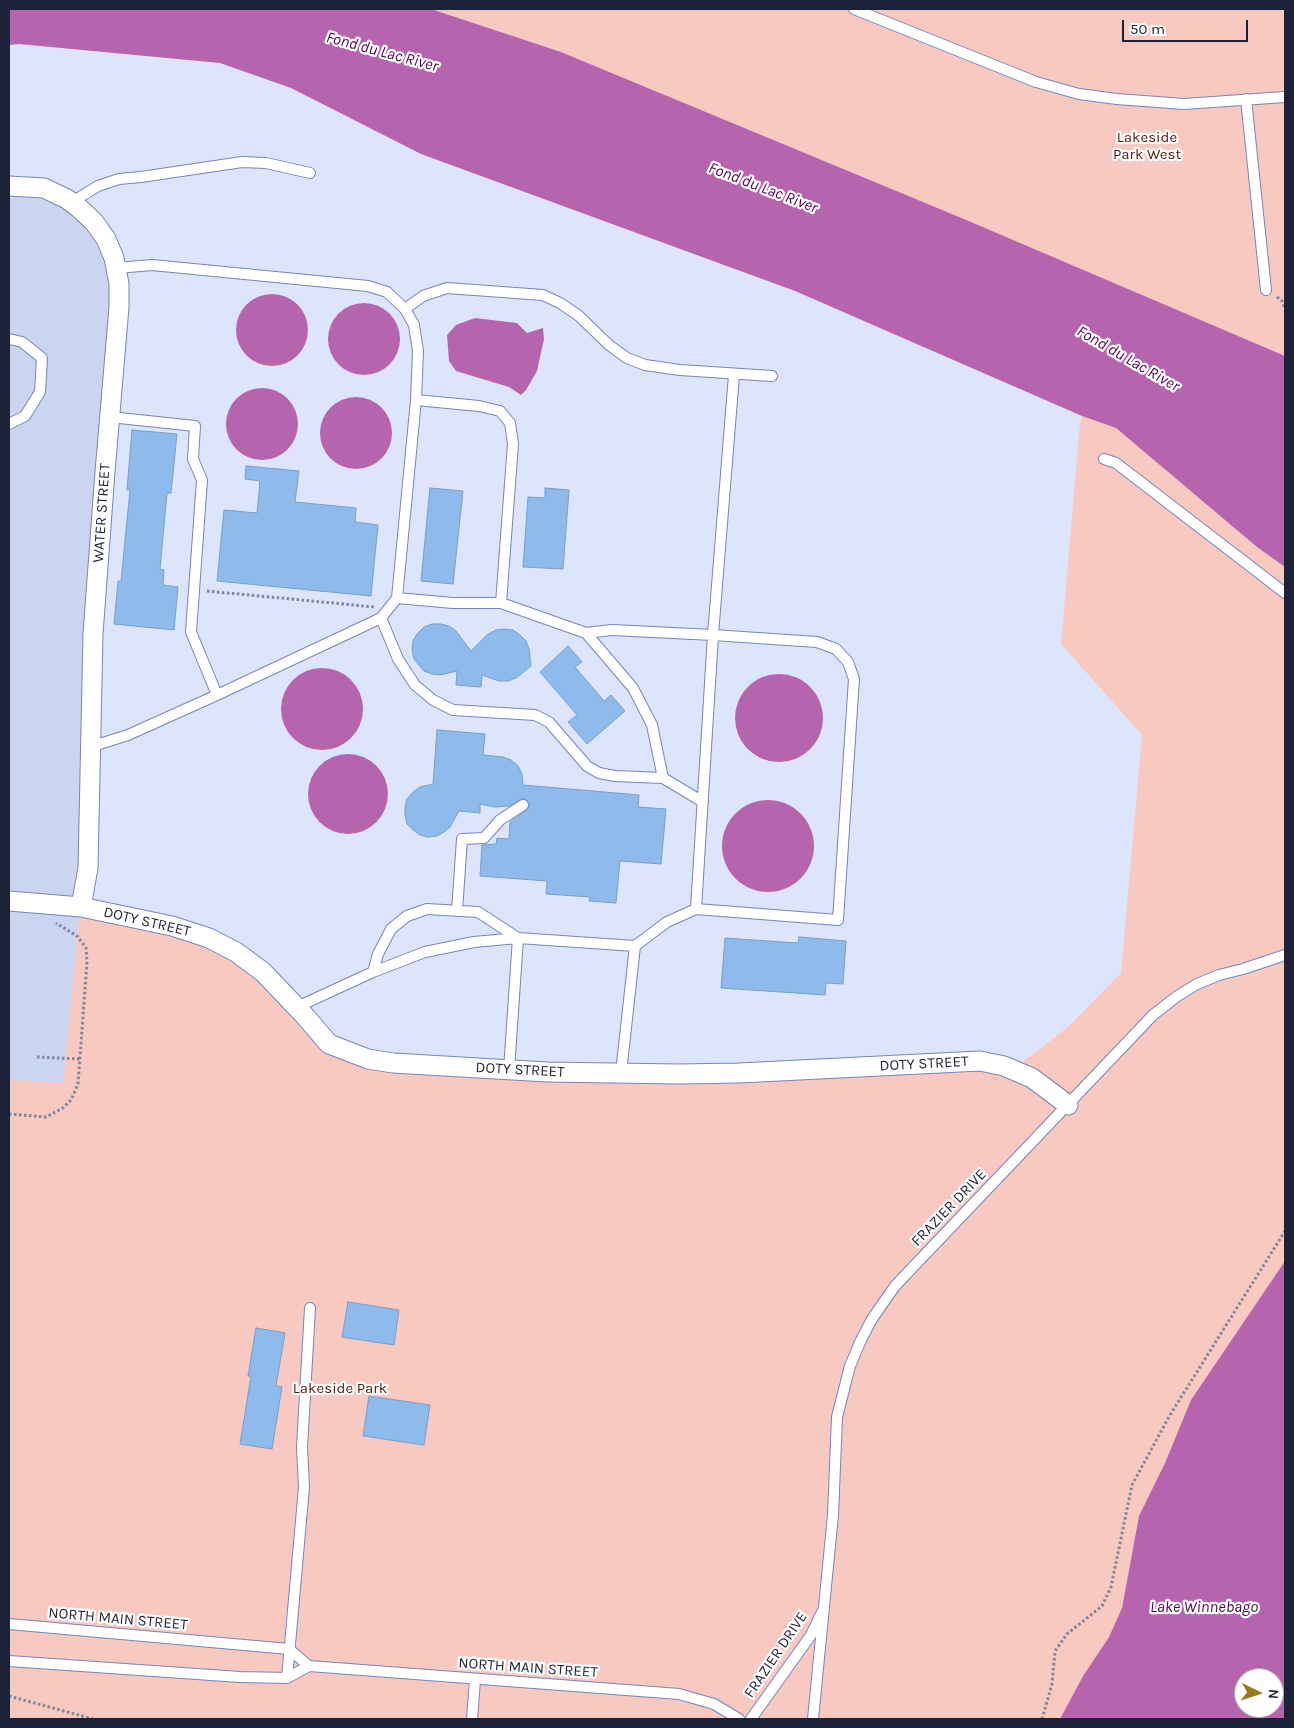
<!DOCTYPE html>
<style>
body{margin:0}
#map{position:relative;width:1294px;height:1728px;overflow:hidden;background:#dde5fd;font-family:Karla,sans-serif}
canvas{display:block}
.frame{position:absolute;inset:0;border:10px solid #1c2238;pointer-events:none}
.north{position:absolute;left:1234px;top:1668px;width:50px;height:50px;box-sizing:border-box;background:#fff;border:1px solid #a4a7af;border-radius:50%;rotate:94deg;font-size:14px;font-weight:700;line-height:20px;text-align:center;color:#1c2238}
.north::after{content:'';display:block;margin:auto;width:18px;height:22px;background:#957a22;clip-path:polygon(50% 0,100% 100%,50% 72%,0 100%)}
.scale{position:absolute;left:1122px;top:20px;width:126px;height:22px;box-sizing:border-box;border:2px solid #1c2238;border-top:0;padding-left:6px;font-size:15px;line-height:18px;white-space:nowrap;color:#1c2238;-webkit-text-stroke:4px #fff;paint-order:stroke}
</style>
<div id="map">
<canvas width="1294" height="1728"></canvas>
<div class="frame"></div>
<div class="north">N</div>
<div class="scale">50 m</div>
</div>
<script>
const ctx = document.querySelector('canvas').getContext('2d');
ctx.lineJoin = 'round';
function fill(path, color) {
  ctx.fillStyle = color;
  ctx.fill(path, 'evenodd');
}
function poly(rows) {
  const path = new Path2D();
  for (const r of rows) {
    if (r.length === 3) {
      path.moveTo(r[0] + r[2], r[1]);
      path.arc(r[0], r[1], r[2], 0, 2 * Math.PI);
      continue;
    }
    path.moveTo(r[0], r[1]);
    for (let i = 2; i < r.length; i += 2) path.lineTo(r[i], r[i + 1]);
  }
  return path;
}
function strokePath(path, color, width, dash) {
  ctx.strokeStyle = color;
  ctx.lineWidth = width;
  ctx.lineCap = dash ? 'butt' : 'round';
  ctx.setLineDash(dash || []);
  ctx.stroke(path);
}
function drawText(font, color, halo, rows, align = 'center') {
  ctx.font = font + ' Karla,sans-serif';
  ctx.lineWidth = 4.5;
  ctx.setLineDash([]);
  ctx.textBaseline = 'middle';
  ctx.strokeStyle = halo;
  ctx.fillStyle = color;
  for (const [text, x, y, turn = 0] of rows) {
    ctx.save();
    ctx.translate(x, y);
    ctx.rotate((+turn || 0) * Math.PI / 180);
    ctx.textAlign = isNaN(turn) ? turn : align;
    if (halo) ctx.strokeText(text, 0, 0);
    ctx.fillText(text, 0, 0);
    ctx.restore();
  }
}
fill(poly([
 [9,187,67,199,114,258,81,907,63,1083,9,1080]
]), '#ccd5ef');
fill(poly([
 [431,9,1285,9,1285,356,964,219,561,52],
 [1082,416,1116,428,1257,547,1285,567,1285,1261,1191,1400,1165,1463,1139,1516,1122,1608,1109,1637,1083,1676,1060,1719,9,1719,9,1080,63,1083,81,907,209,938,348,1052,509,1070,956,1062,1016,1071,1024,1061,1069,1026,1121,973,1142,735,1061,644,1080,423]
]), '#f8c9c0');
fill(poly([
 [9,9,431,9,561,52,964,219,1285,356,1285,567,1257,547,1116,428,1082,416,795,291,421,154,291,88,220,63,19,44,9,45],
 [272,330,36],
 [364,339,36],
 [475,318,517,323,527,333,543,328,544,339,537,371,526,390,521,395,509,387,456,371,449,361,447,335,456,325],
 [262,424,36],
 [356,433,36],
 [322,709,41],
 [779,718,44],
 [348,794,40],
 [768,846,46],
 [1285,1261,1285,1719,1060,1719,1083,1676,1109,1637,1122,1608,1139,1516,1165,1463,1191,1400],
 [1244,1678,1274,1678,1274,1708,1244,1708]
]), '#b664ae');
const building = poly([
 [132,430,177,434,171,493,167,493,160,569,164,570,163,585,178,587,174,630,114,624,118,581,121,581,130,490,127,490,132,430],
 [246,466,299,471,295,502,356,508,355,522,378,525,371,596,217,581,224,510,257,513,260,481,245,479,246,466],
 [430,488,463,491,453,584,421,581,430,488],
 [545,488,569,490,563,569,523,567,528,497,545,498,545,488],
 [432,624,441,624,449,626,456,631,471,651,488,634,496,630,504,629,513,630,520,635,526,641,529,649,531,666,516,678,508,681,499,681,482,675,481,687,456,685,457,671,440,675,432,674,424,671,414,659,412,650,413,641,417,634,424,627,432,624],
 [568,646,582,662,575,667,604,701,611,695,625,711,587,744,568,722,577,715,540,672,568,646],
 [437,730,485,734,483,755,503,757,511,760,518,766,522,774,523,785,639,795,638,807,666,809,661,864,620,861,616,903,589,901,590,897,546,894,547,881,480,876,482,845,496,844,497,838,509,839,510,822,527,810,530,804,528,801,523,798,509,806,495,807,480,804,480,813,459,811,450,827,444,832,437,836,428,837,420,835,413,830,407,824,405,815,405,807,407,799,413,792,420,787,433,784,437,730],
 [799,937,846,941,843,984,826,983,825,995,721,988,725,938,798,943,799,937],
 [348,1302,399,1310,394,1345,342,1337,348,1302],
 [256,1328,285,1333,276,1386,282,1387,272,1449,240,1444,251,1376,248,1376,256,1328],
 [369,1396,430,1405,424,1445,363,1436,369,1396]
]);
fill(building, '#8ebbec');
strokePath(building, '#739fce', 1);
const lane = poly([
 [854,9,1036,82,1079,94,1117,99,1184,104,1285,97],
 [1246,99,1266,290],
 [72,202,98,186,119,179,141,177,242,162,266,163,310,173],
 [405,309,423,296,447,288,543,295,560,303,579,316,609,345,627,358,645,365,680,370,772,376],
 [9,339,22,342,42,358,40,392,25,416,9,424],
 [416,400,479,406,500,411,510,423,513,444,501,603],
 [110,417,195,426,193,459,202,480,191,632,217,695],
 [1104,459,1116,463,1285,593],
 [381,618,398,659,415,685,433,700,453,710,535,715,549,722,587,766,599,773,615,776,663,778],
 [586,633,633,688,652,725,663,778,703,802],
 [90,747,128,735,217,695,381,618,397,598,416,400,418,351,414,325,405,309,387,292,368,286,152,265,117,268],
 [696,909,713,635,734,375],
 [457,911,462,839,484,838,500,820,523,805],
 [373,972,378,954,391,929,407,916,427,909,478,912,518,938,509,1070],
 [297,1007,373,972,425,952,474,942,518,938,635,946,667,922,696,909,838,920,854,679,848,662,836,649,817,642,713,635,612,630,586,633,501,603,453,603,397,598],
 [621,1073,635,946],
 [9,1624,289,1649,309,1666],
 [9,1661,240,1677,287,1678,309,1666,679,1694,714,1704,739,1719],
 [287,1678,304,1487,302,1447,310,1308],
 [472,1719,475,1680],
 [751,1719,811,1635,822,1612],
 [813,1719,833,1515,837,1417,850,1366,861,1340,872,1319,895,1286,1153,1015,1176,997,1197,984,1219,975,1243,969,1285,955]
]);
const street = poly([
 [9,186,44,188,67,199,79,208,94,222,106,239,114,258,119,284,119,307,105,472,93,634,88,868,81,907],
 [9,901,81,907,172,926,209,938,236,952,263,972,304,1015,329,1044,368,1059,393,1063,547,1072,679,1074,739,1073,980,1061,1004,1066,1032,1078,1068,1105]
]);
strokePath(lane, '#7585bc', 12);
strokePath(street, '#7585bc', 21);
strokePath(poly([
 [1277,297,1282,301,1285,309],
 [207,591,375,607],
 [37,1057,80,1059],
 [9,1114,46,1117,63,1108,71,1100,78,1084,87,962,86,948,77,936,56,923],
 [9,1696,93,1719],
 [1042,1719,1052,1684,1055,1651,1067,1634,1102,1606,1111,1587,1132,1485,1170,1415,1285,1231]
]), '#7e859c', 3, [2.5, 2.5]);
strokePath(lane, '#fff', 10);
strokePath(street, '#fff', 19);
drawText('15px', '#5a140b', '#fff', [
 ["Lakeside",1147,138],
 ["Park West",1147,155],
 ["Lakeside Park",340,1389]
]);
drawText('15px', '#1c2238', '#fff', [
 ["WATER STREET",102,513,-86],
 ["DOTY STREET",147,922,13],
 ["DOTY STREET",924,1064,-3],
 ["DOTY STREET",520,1070,3],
 ["FRAZIER DRIVE",949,1208,-46],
 ["NORTH MAIN STREET",118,1619,5],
 ["FRAZIER DRIVE",776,1655,-56],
 ["NORTH MAIN STREET",528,1668,4]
]);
drawText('italic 16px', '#53024e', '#fff', [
 ["Fond du Lac River",382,52,15],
 ["Fond du Lac River",763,188,21],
 ["Fond du Lac River",1128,359,30],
 ["Lake Winnebago",1204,1607]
]);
</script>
